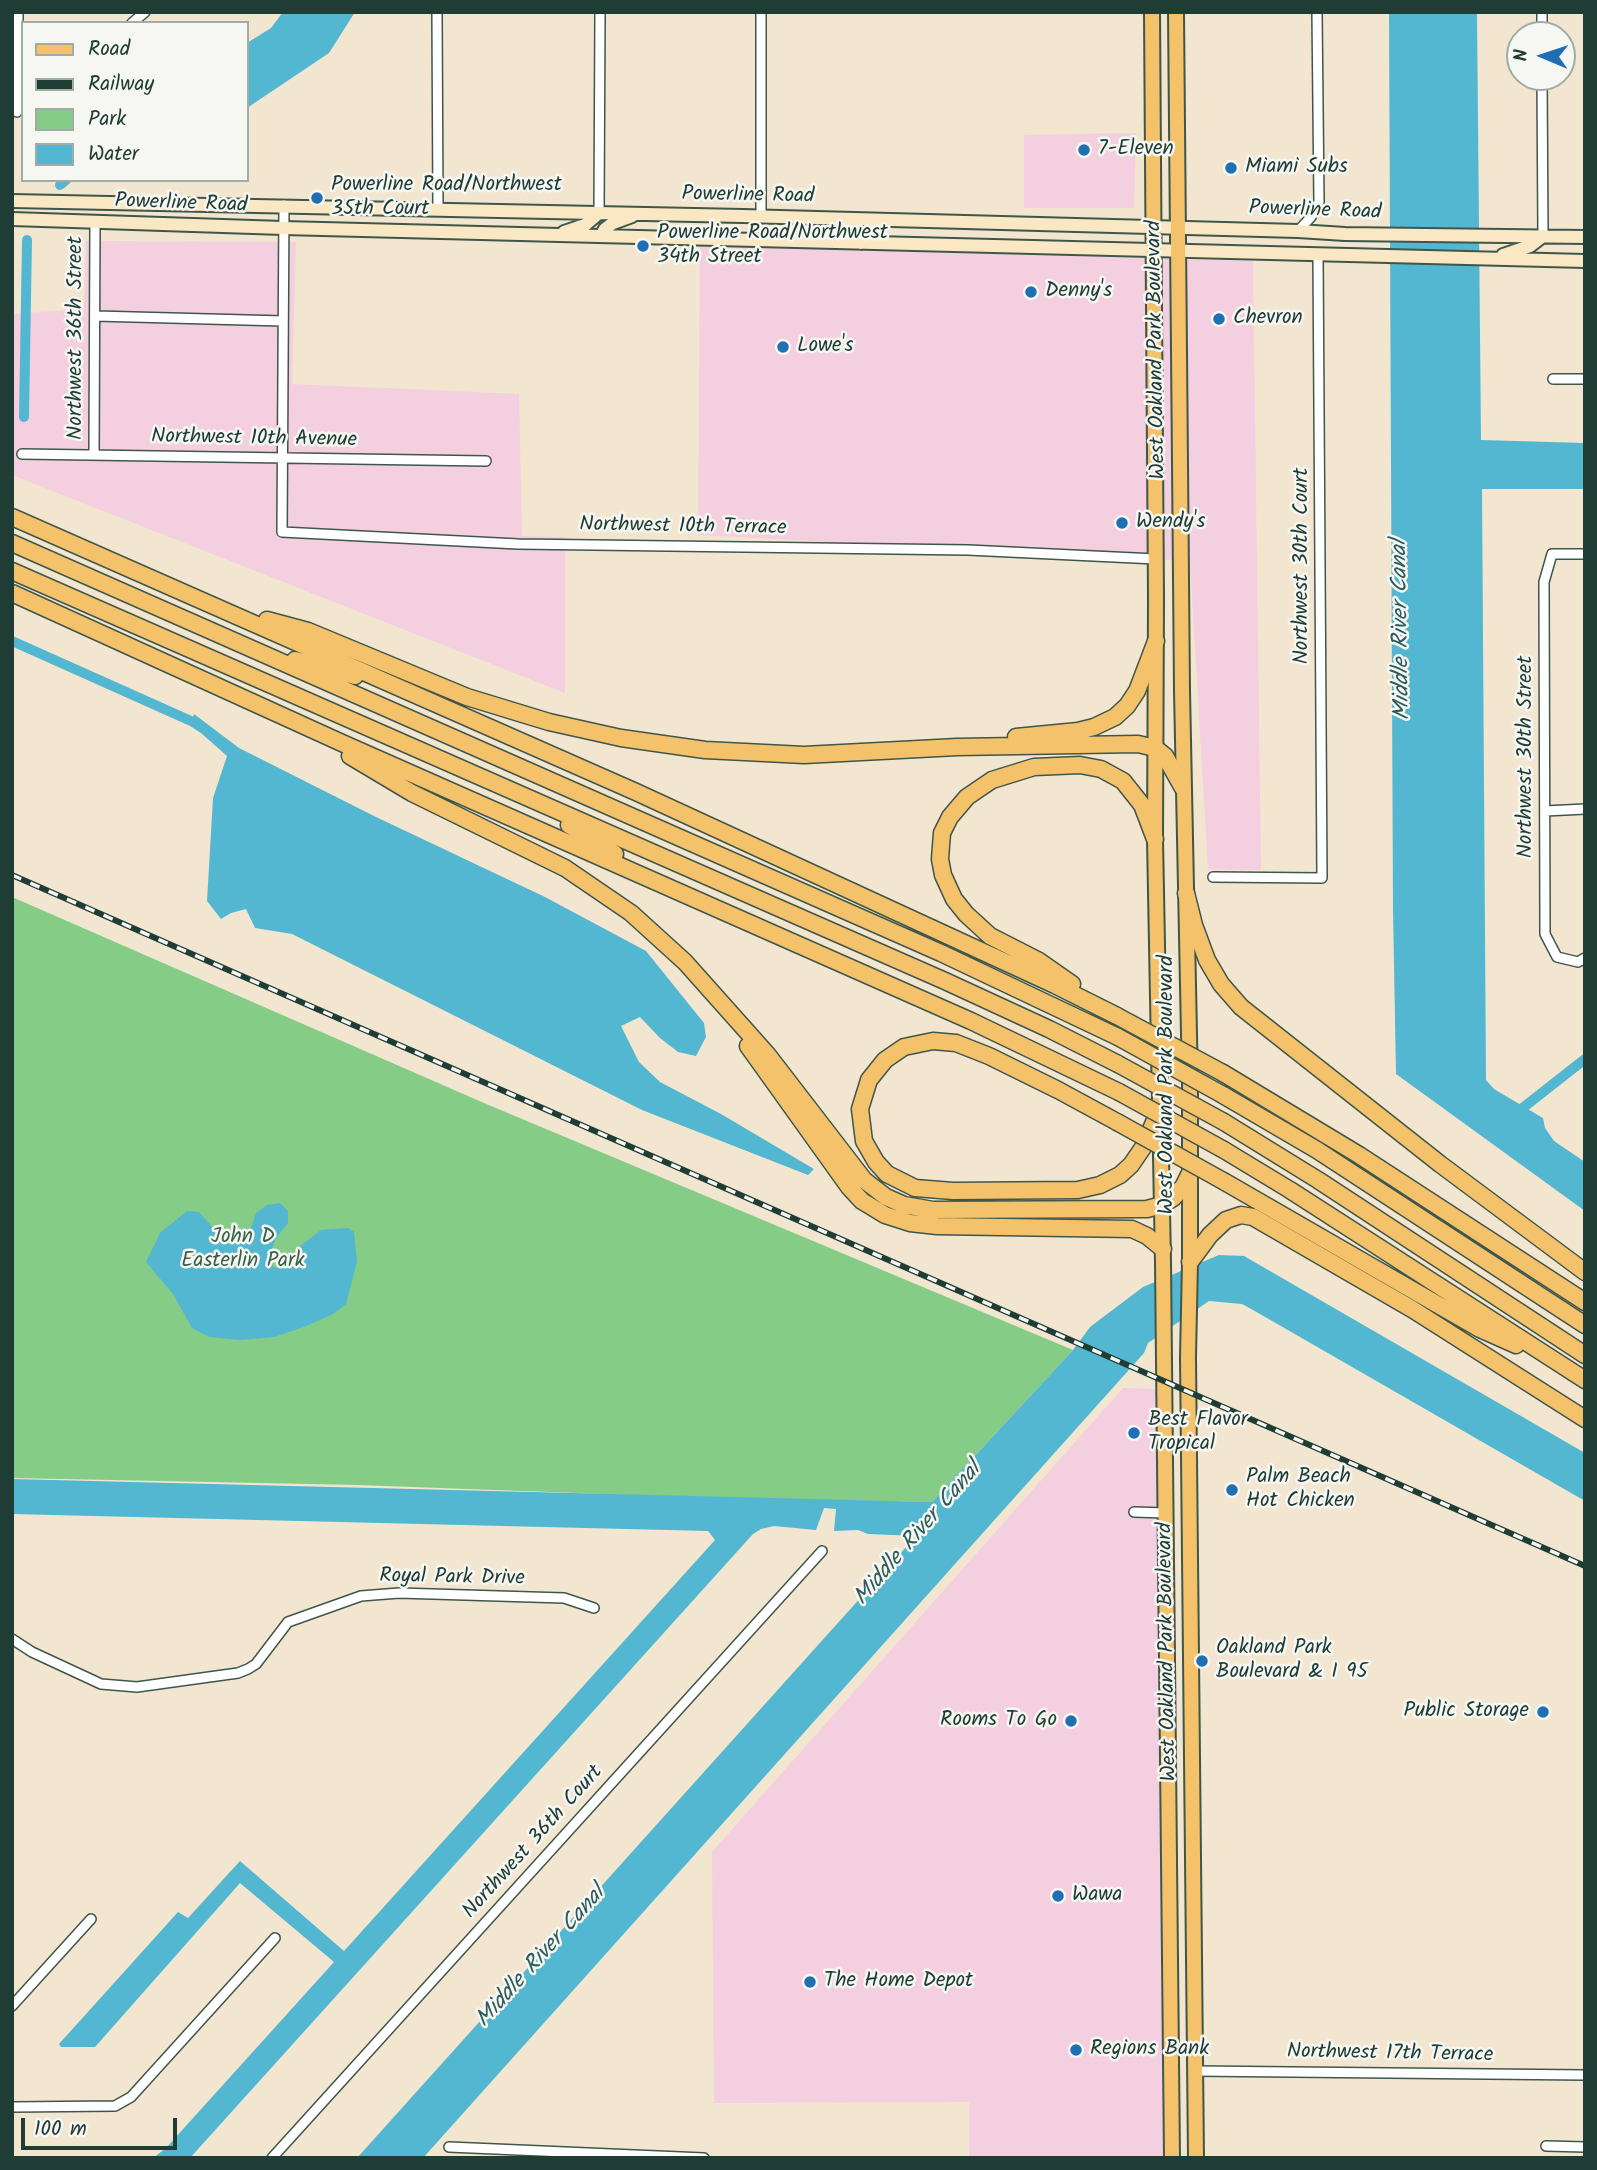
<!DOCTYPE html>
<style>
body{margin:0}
#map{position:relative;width:1597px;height:2170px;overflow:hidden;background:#f2e6d0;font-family:Kalam,sans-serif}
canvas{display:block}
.frame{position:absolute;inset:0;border:14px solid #1f3d34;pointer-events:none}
.legend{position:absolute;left:21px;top:21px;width:228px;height:161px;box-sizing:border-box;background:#f6f6f2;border:2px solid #a0aca6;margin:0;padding:9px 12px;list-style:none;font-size:21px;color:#1f3d34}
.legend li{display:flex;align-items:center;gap:14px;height:35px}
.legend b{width:35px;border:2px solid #a0aca6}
.north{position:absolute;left:1506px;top:21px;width:70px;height:70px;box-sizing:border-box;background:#f6f6f2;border:2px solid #a0aca6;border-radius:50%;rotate:272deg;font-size:19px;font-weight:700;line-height:28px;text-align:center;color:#1f3d34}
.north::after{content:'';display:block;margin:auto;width:24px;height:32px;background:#1f6fb2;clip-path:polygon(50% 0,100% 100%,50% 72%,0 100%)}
.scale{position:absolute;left:21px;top:2118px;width:156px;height:32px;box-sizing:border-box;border:4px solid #1f3d34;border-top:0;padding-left:9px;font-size:21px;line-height:24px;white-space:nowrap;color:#1f3d34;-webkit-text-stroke:5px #f6f6f2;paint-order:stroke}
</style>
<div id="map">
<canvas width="1597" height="2170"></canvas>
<div class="frame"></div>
<ul class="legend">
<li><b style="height:9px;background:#f3c26a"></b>Road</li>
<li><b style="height:9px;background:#1f3d34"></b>Railway</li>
<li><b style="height:19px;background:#85cc87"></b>Park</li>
<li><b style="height:19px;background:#53b7d1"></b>Water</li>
</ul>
<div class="north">N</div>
<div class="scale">100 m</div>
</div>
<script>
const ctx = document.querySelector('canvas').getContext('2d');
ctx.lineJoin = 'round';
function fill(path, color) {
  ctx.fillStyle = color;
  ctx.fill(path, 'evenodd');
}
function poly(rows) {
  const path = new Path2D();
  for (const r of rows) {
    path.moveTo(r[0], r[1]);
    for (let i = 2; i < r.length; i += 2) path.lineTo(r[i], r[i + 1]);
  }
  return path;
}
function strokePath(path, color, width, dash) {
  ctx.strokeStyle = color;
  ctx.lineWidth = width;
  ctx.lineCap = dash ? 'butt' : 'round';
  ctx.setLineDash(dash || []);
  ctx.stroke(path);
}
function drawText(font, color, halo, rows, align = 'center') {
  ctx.font = font + ' Kalam,sans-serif';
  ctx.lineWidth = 5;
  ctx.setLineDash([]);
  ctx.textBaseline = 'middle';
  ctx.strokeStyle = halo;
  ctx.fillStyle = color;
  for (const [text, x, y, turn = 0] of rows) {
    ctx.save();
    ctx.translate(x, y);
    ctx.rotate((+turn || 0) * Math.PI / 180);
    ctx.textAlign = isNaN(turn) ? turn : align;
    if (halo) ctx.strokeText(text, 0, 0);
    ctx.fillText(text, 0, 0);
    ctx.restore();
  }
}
fill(poly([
 [1136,133,1134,208,1024,208,1024,135],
 [86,241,296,242,292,384,519,394,522,536,565,537,565,693,12,475,12,314,84,309],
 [700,246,1253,261,1261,870,1208,869,1190,561,698,535],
 [1123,1388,1158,1389,1164,2158,969,2158,969,2102,714,2103,712,1852]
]), '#f3cfdf');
fill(poly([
 [12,897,484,1103,1073,1350,932,1502,715,1498,357,1485,12,1478]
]), '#85cc87');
fill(poly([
 [283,12,355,12,329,53,247,108,247,43,271,28],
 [1389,12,1477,12,1481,440,1585,443,1585,489,1482,489,1486,1080,1494,1089,1543,1118,1545,1128,1554,1141,1585,1162,1585,1211,1396,1074,1393,910],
 [194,714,239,748,376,817,545,897,646,951,704,1023,706,1037,696,1056,678,1052,660,1038,640,1017,621,1026,639,1062,660,1082,721,1114,814,1169,808,1175,642,1110,292,934,255,928,246,909,231,913,221,919,207,901,213,798,227,756,201,733,190,726],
 [280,1203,288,1211,288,1223,276,1238,270,1254,270,1263,275,1268,284,1267,299,1247,321,1230,348,1228,354,1232,357,1262,346,1304,333,1314,304,1327,274,1337,241,1340,209,1337,192,1328,173,1294,146,1262,160,1233,187,1211,199,1212,221,1237,228,1232,244,1231,251,1228,256,1213,267,1205],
 [1219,1255,1244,1256,1585,1453,1585,1501,1253,1310,1242,1304,1209,1301,1148,1343,1144,1353,423,2158,357,2158,916,1536,868,1534,858,1530,834,1531,836,1509,824,1508,816,1530,774,1526,761,1529,753,1534,190,2158,153,2158,166,2148,334,1962,240,1883,95,2047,61,2047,59,2044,178,1912,188,1918,240,1861,344,1951,715,1540,708,1531,12,1514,12,1479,932,1502,1073,1350,1090,1327,1143,1287]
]), '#53b7d1');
strokePath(poly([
 [60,185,66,180],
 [24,417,27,240],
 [12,641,191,721],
 [1515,1114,1585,1059]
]), '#53b7d1', 10);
const street = poly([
 [437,12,438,209],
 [1542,12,1542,35],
 [132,23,145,12],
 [1542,77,1543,236],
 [17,112,18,12],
 [284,205,282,532,518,544,968,550,1156,559],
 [599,213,600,12],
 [761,216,761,12],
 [1298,231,1311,217,1319,202,1317,12],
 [96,316,283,321],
 [1553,379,1585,379],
 [22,454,486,461],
 [94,455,95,221],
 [1585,554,1552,554,1544,582,1545,934,1557,957,1578,962,1585,958],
 [1545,811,1585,809],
 [1213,877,1322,878,1318,254],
 [1134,1512,1166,1513],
 [12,1639,32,1652,101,1684,137,1687,238,1673,248,1669,256,1664,288,1622,361,1596,399,1593,564,1598,594,1608],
 [12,2006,91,1919],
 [1194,2071,1585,2075],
 [12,2107,115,2106,131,2097,275,1938],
 [1546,2146,1585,2147],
 [449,2147,704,2158],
 [272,2158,822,1551]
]);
const secondary = poly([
 [12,201,743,216,1298,231,1345,234,1585,237],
 [12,219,283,228,1585,261],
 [564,232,585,225,599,213],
 [601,236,605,229,613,223,632,216],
 [817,239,838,231,857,220],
 [861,243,870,228,884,220],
 [1503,255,1530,246,1543,236]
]);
const primary = poly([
 [1152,12,1156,598,1155,839,1163,1262,1172,2158],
 [1176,12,1182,691,1190,1083,1190,1262,1188,1357,1196,2158]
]);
const highway = poly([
 [12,517,636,792,1055,985,1117,1016],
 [12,543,941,953,1118,1037],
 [12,571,945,981,1049,1029,1118,1064],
 [12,593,342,743,971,1021,1119,1092],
 [267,620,308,631,467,697,549,722,621,738,705,750,804,755,957,747,1138,744,1155,748,1165,756,1183,788],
 [295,660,355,676],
 [1016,737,1078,731,1094,727,1115,717,1127,706,1137,691,1156,641],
 [350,756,412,793,565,868,631,913,685,962,767,1054,864,1180,886,1197,904,1205,933,1210,1147,1209,1162,1205,1173,1198,1183,1187,1190,1173],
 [569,825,615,854],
 [1186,893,1194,925,1207,960,1221,984,1241,1007,1440,1164,1585,1272],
 [1072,984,1039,961,990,936,966,914,954,899,943,875,940,859,942,833,950,817,967,797,992,780,1034,767,1080,765,1101,769,1123,781,1142,805,1155,839],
 [748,1046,849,1187,862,1201,885,1215,910,1223,937,1226,1132,1229,1147,1236,1163,1249],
 [1223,1073,1359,1155,1585,1302],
 [1223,1095,1317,1150,1585,1325],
 [1117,1122,1058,1090,989,1056,956,1043,933,1041,904,1047,885,1060,869,1080,860,1109,864,1141,876,1162,887,1174,915,1188,953,1191,1078,1190,1100,1185,1120,1175,1131,1165,1144,1146,1160,1108],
 [1224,1122,1318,1180,1585,1355],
 [1224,1150,1290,1190,1585,1380],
 [1225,1182,1480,1329,1516,1345],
 [1190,1262,1210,1235,1226,1220,1241,1215,1253,1217,1412,1309,1585,1419]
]);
strokePath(street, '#3f564b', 12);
strokePath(secondary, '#3f564b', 16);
strokePath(primary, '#3f564b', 18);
strokePath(highway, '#3f564b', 19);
strokePath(street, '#fff', 9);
strokePath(secondary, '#fae7c3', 12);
strokePath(primary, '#f3c26a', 14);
strokePath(highway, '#f3c26a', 16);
const rail = poly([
 [12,875,1585,1566]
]);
strokePath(rail, '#1f3d34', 6);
strokePath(rail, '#f6f6f2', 3.5, [10]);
const highwayBridge = poly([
 [1117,1016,1223,1073],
 [1118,1037,1223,1095],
 [1118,1064,1224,1122],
 [1119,1092,1224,1150],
 [1117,1122,1225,1182]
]);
strokePath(highwayBridge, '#3f564b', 19, []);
strokePath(highwayBridge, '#f3c26a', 16);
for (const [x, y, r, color] of [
 [1084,150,7,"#1f6fb2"],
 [1231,168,7,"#1f6fb2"],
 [317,198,7,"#1f6fb2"],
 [643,246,7,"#1f6fb2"],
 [1031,292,7,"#1f6fb2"],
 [1219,319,7,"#1f6fb2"],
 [783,347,7,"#1f6fb2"],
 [1122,523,7,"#1f6fb2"],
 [1134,1433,7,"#1f6fb2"],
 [1232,1490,7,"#1f6fb2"],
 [1202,1661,7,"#1f6fb2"],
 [1543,1712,7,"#1f6fb2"],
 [1071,1721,7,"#1f6fb2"],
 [1058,1896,7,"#1f6fb2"],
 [810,1982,7,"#1f6fb2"],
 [1076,2050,7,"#1f6fb2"]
]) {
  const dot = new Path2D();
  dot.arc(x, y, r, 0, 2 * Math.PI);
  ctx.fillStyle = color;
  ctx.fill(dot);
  strokePath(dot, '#f6f6f2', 2.5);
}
drawText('21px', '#1f3d34', '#f6f6f2', [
 ["7-Eleven",1098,150],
 ["Miami Subs",1245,168],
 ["Powerline Road/Northwest",331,186],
 ["35th Court",331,210],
 ["Powerline Road/Northwest",657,234],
 ["34th Street",657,258],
 ["Denny's",1045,292],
 ["Chevron",1233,319],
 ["Lowe's",797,347],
 ["Wendy's",1136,523],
 ["Best Flavor",1148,1421],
 ["Tropical",1148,1445],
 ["Palm Beach",1246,1478],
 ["Hot Chicken",1246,1502],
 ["Oakland Park",1216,1649],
 ["Boulevard & I 95",1216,1673],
 ["Public Storage",1529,1712,"right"],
 ["Rooms To Go",1057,1721,"right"],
 ["Wawa",1072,1896],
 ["The Home Depot",824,1982],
 ["Regions Bank",1090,2050]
], 'left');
drawText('21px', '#1f3d34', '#f6f6f2', [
 ["Powerline Road",748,197,1],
 ["Powerline Road",181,205,2],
 ["Powerline Road",1315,212,2],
 ["Northwest 36th Street",77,338,-90],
 ["West Oakland Park Boulevard",1158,350,-91],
 ["Northwest 10th Avenue",254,440,1],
 ["Northwest 10th Terrace",683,528,1],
 ["Northwest 30th Court",1303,566,-90],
 ["Northwest 30th Street",1527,757,-90],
 ["West Oakland Park Boulevard",1168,1085,-90],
 ["Royal Park Drive",452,1579,1],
 ["West Oakland Park Boulevard",1169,1652,-91],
 ["Northwest 36th Court",534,1843,-48],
 ["Northwest 17th Terrace",1390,2055,1]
]);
drawText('21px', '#386149', '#f6f6f2', [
 ["John D",243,1238],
 ["Easterlin Park",243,1262]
]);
drawText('italic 23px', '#2c5c5b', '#f6f6f2', [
 ["Middle River Canal",1403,630,-91],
 ["Middle River Canal",919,1535,-49],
 ["Middle River Canal",542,1958,-48]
]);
</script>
